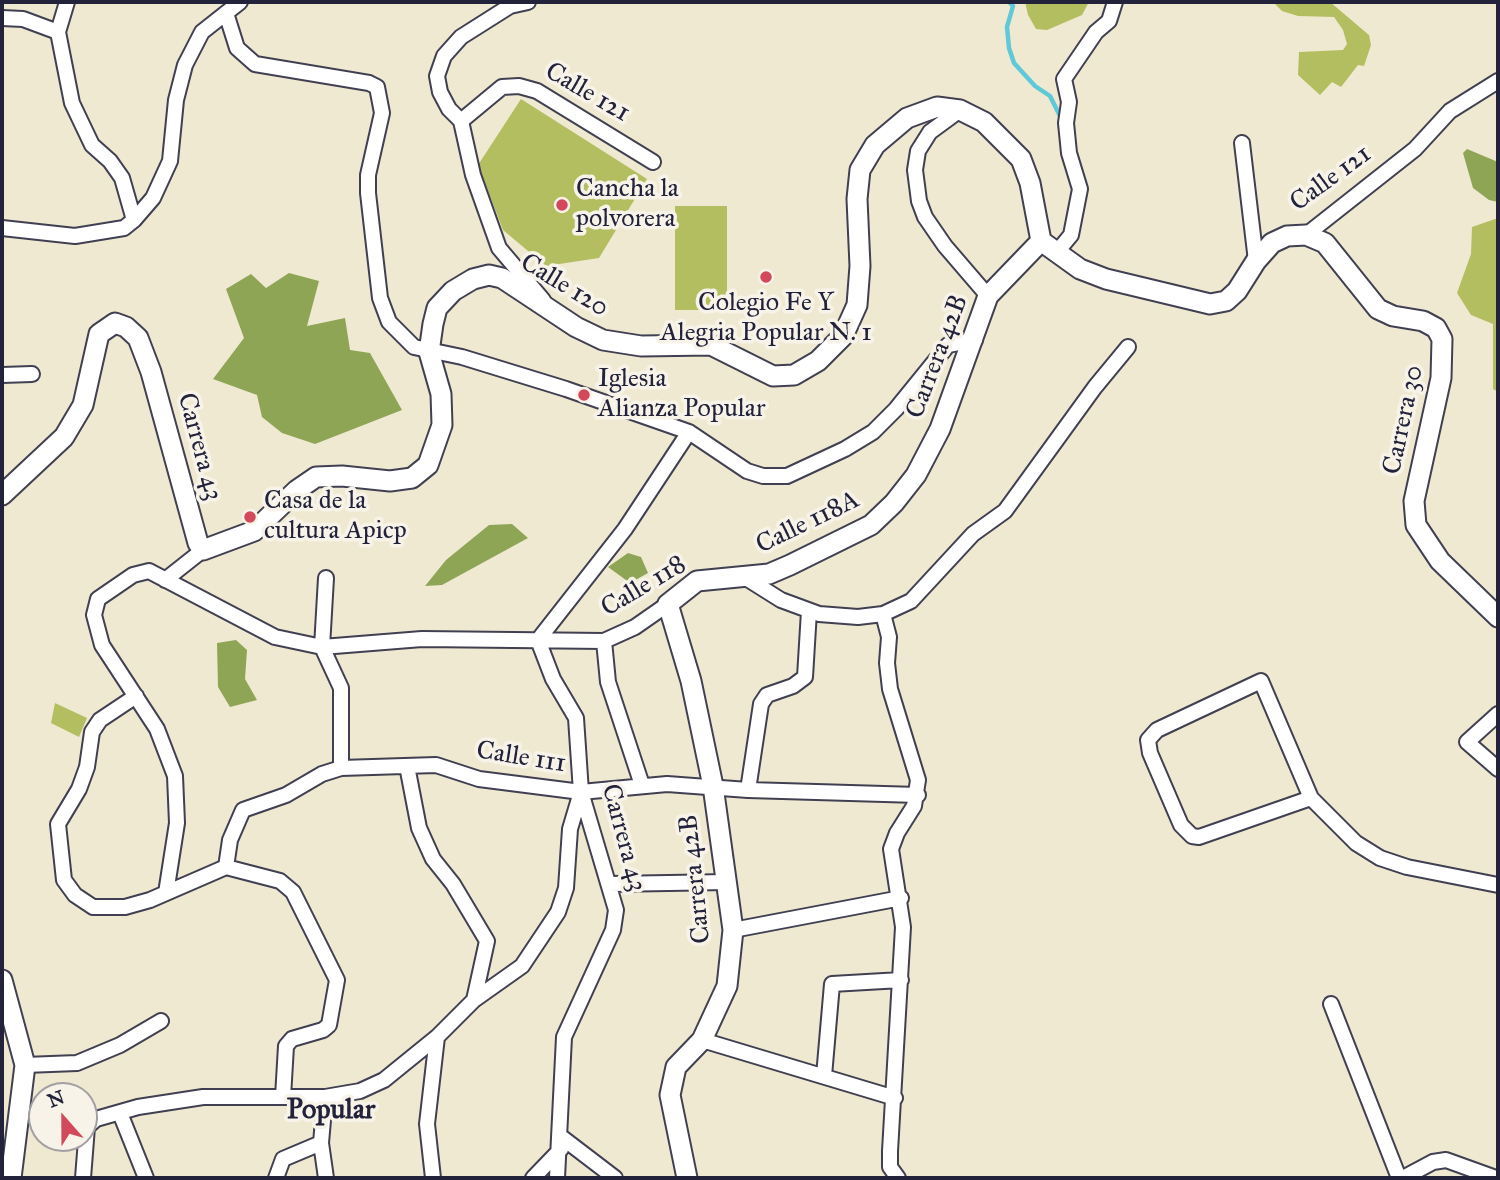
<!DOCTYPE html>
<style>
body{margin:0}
#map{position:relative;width:1500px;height:1180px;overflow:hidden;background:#f0e9d2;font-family:"IM FELL Great Primer",serif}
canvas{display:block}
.frame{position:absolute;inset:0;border:4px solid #22223b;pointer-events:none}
.north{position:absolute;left:28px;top:1082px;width:70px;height:70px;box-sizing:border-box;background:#f7f3e8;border:2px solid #a29fa3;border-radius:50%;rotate:339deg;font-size:19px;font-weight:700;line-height:28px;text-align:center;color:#22223b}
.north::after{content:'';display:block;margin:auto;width:24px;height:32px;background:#d1495b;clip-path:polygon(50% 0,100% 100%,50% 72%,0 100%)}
</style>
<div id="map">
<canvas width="1500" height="1180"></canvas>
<div class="frame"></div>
<div class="north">N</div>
</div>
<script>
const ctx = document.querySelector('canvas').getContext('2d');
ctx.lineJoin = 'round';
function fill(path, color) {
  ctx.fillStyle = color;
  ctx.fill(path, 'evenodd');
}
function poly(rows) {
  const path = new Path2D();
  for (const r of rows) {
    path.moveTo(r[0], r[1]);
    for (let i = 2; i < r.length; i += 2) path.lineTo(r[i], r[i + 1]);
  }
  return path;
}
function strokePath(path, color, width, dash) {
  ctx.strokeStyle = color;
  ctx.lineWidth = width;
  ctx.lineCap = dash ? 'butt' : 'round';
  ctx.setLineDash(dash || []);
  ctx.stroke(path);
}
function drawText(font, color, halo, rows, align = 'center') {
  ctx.font = font + ' "IM FELL Great Primer",serif';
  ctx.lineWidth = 7;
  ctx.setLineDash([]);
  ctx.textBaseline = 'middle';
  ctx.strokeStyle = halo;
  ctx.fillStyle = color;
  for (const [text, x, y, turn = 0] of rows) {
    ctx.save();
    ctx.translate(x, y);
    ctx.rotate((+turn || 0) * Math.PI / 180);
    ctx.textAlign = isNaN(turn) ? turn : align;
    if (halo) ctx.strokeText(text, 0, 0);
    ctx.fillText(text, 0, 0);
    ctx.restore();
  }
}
fill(poly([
 [1025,2,1089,2,1082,15,1047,30,1036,29,1028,15],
 [1330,2,1369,35,1371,45,1364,66,1358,65,1341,87,1332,82,1320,95,1298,75,1299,52,1343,50,1347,44,1343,30,1334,17,1298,16,1282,11,1274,3],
 [521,99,647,179,599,258,546,266,503,230,478,165],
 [675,206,727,206,727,310,675,310],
 [1498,218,1498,392,1493,389,1493,324,1471,315,1457,293,1471,254,1472,227],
 [55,703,87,718,79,737,51,723]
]), '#b3be60');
fill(poly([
 [1467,149,1498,162,1498,202,1489,200,1473,188,1463,153],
 [289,273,319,281,307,326,345,318,350,350,370,353,402,410,315,444,282,433,262,417,257,395,213,379,244,338,226,289,251,274,266,288],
 [512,524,528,538,442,585,425,586,446,560,489,525],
 [628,553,641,557,648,573,630,583,608,567],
 [236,640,247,650,245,679,257,700,230,707,218,687,217,643]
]), '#8ea556');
strokePath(poly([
 [1009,2,1013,6,1007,27,1009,48,1014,63,1035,86,1050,96,1061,118]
]), '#5fc9da', 4.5);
const minor = poly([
 [67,2,58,32,72,103,92,145,110,161,122,178,134,220],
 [528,2,510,6,461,37,444,56,437,76,440,92,449,109,461,121,473,175,499,248,543,300],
 [226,13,237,48,255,64,369,83,377,87,382,113,368,175,368,193,380,298,389,322,414,347,462,357,566,389,689,432,747,471,763,476,787,476,845,449,873,432,896,409,948,345,975,340],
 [2,18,23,19,58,32],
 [960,110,930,132,918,151,915,170,919,201,925,217,945,246,988,296],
 [461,121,502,87,519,86,537,91,653,162],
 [1242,143,1256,261],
 [2,228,75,236,124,228,134,220,153,198,170,161,176,100,185,65,202,32,240,2],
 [1306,235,1415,149,1450,111,1498,81],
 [1056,253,1071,235,1080,189,1069,153,1066,123,1069,102,1064,79,1096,32,1109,21,1115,2],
 [2,375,32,374],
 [326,578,322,647,341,688,341,768],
 [746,578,781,600,819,614,858,617,883,614,911,601,973,534,1005,511,1095,387,1128,347],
 [165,580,203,550],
 [883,614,889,637,887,663,890,689,918,780,914,806,897,833,891,849,903,927,890,1151,890,1167,898,1178],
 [604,641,608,682,642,785],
 [136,696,100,720,92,732,87,767,79,789,58,824,64,880,75,895,93,907,125,907,150,900,226,867,230,840,243,810,286,795,322,774,341,768,436,765,479,779,581,792,667,784,748,790,918,795],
 [1498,714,1467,742,1498,769],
 [407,766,419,828,433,859,453,884,487,941,474,1000],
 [748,790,761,704,767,695,793,686,805,677,809,611],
 [1311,798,1199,837,1192,836,1181,825,1150,753,1148,740,1157,730,1261,681,1311,798,1356,843,1380,858,1407,867,1498,885],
 [226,867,280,881,293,892,337,980,329,1025,323,1030,292,1039,286,1046,283,1097],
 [610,884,727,882],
 [166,893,177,823,175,776,157,729,102,645,94,615,98,599,133,575,149,571,275,637,322,647,422,639,604,641,635,627,668,604],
 [733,930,901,898],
 [1331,1004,1399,1178],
 [702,1040,895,1098],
 [25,1065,77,1063,120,1045,161,1021],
 [824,1076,832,984,901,980],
 [325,1097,321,1143,326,1178],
 [120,1113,146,1178],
 [560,1136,615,1178],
 [83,1178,87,1127,96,1119,138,1107,203,1097,325,1097,360,1091,384,1080,437,1037,474,1000,522,966,558,912,566,888,570,829,581,792],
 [276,1178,283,1159,321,1143],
 [433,1178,427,1124,437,1037],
 [533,1178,561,1149],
 [557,1178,564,1037,613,930,616,910,581,792,576,718,553,679,538,640,625,529,689,432],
 [1403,1178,1433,1162,1446,1160,1496,1178]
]);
const tertiary = poly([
 [1041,241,1080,269,1106,279,1210,304,1226,301,1237,291,1256,261,1272,243,1287,236,1306,235,1325,243,1378,309,1393,316,1423,321,1436,328,1442,339,1441,378,1414,501,1416,525,1440,561,1498,617],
 [2,495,64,437,83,405,99,334,115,323,126,327,138,338,151,372,198,543,203,550,254,531,297,490,316,477,342,476,390,481,412,478,428,465,442,425,441,394,429,352,433,324,437,308,453,291,473,279,489,275,502,278,576,327,603,340,641,346,711,345,773,376,794,375,818,361,843,336,857,305,860,266,857,199,860,170,875,145,907,118,937,107,960,110,984,122,1021,159,1030,183,1041,241],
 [2,980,25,1065,11,1178],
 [687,1178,670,1095,676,1067,702,1040,727,986,733,930,713,786,691,681,668,604,697,581,769,574,790,565,871,525,894,503,916,475,940,429,988,296,1041,241]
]);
strokePath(minor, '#414052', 18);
strokePath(tertiary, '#414052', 23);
strokePath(minor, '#fff', 14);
strokePath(tertiary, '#fff', 19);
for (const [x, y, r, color] of [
 [562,205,7,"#d1495b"],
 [766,277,7,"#d1495b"],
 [584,395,7,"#d1495b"],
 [250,517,7,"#d1495b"]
]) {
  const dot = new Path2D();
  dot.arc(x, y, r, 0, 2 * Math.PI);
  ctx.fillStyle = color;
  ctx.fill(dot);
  strokePath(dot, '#f7f3e8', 2.5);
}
drawText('26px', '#22223b', '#f7f3e8', [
 ["Calle 121",587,93,30],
 ["Calle 121",1331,179,-36],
 ["Calle 120",564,286,31],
 ["Carrera 42B",938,357,-69],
 ["Carrera 30",1404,420,-78],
 ["Carrera 43",199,447,75],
 ["Calle 118A",808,523,-26],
 ["Calle 118",644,587,-31],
 ["Calle 111",521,758,9],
 ["Carrera 43",623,838,75],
 ["Carrera 42B",696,879,-96]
]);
drawText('26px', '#22223b', '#f7f3e8', [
 ["Cancha la",576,190],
 ["polvorera",576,220],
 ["Colegio Fe Y",766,304,"center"],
 ["Alegria Popular N. 1",766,334,"center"],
 ["Iglesia",598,380],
 ["Alianza Popular",598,410],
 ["Casa de la",264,502],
 ["cultura Apicp",264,532]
], 'left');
drawText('bold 28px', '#22223b', '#f7f3e8', [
 ["Popular",331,1111]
]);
</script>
